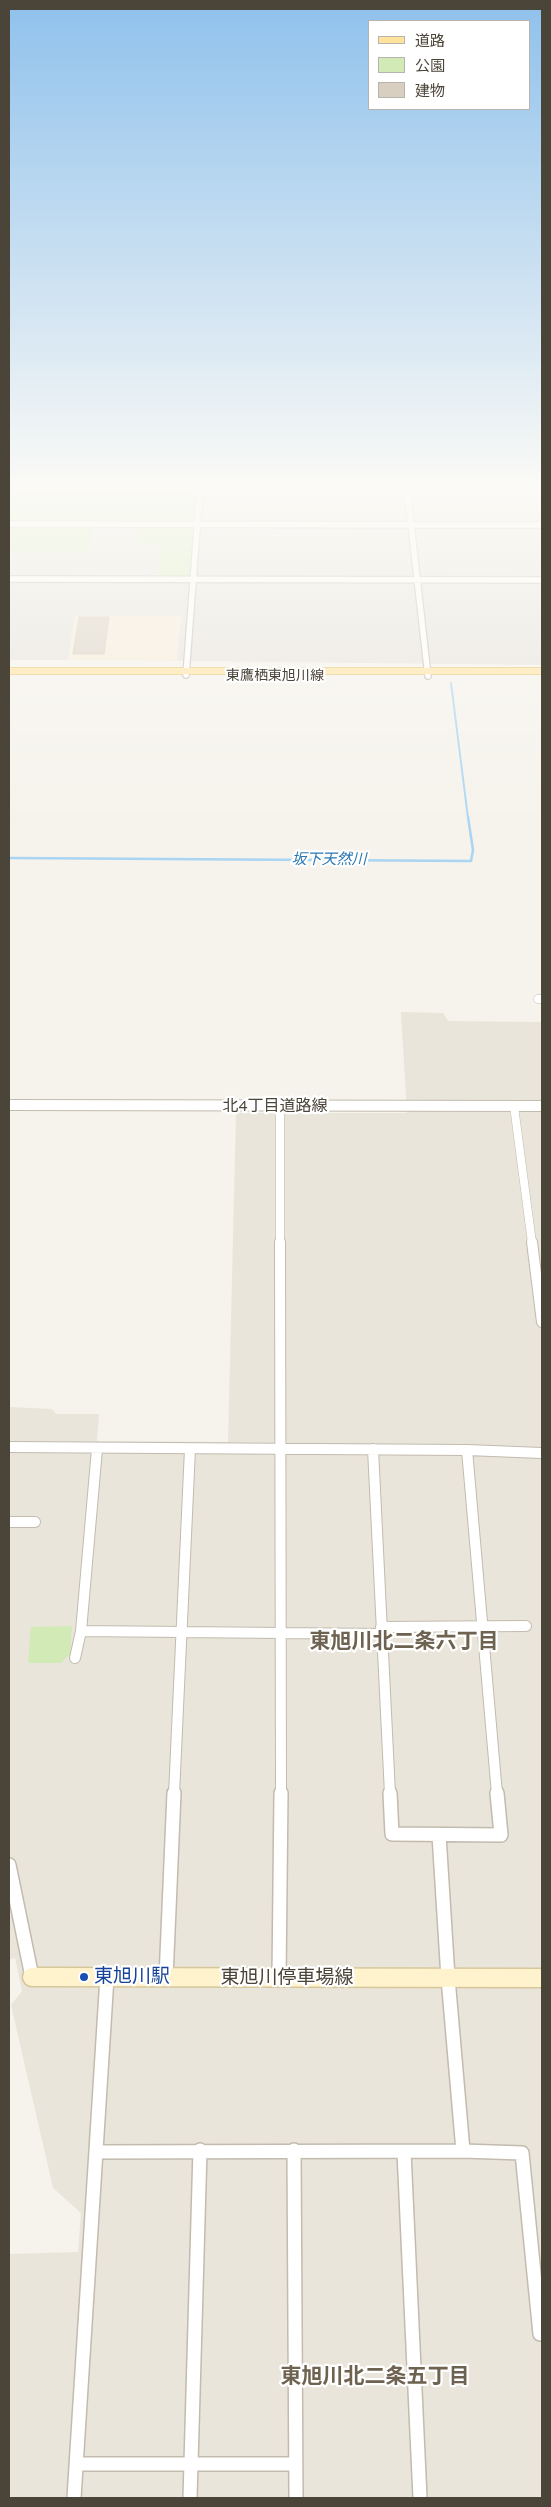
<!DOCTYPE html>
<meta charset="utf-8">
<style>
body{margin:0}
#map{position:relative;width:551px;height:2507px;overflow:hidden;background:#f6f3ec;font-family:Karla,"Noto Sans JP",sans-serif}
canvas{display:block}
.frame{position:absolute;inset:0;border:10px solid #4b4439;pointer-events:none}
.legend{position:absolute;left:368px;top:20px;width:162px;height:90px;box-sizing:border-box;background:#fff;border:1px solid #b7b4b0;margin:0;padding:6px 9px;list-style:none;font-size:15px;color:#4b4439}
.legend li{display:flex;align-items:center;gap:10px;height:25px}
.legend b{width:25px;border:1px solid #b7b4b0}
</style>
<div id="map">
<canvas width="551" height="2507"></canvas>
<div class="frame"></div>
<ul class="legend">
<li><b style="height:6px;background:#ffe39c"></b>道路</li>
<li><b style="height:14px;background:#d2eab5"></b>公園</li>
<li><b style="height:14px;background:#d8cfc1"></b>建物</li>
</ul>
</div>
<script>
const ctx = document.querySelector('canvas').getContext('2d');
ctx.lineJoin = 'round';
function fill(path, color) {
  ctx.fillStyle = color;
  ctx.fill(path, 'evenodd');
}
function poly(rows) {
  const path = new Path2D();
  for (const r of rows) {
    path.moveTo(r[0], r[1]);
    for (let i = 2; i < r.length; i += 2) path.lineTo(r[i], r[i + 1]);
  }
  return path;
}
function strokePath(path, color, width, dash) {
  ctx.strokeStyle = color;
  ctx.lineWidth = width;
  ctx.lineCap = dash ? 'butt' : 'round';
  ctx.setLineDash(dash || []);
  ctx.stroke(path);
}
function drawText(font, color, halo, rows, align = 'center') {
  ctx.font = font + ' Karla,"Noto Sans JP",sans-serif';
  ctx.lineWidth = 4.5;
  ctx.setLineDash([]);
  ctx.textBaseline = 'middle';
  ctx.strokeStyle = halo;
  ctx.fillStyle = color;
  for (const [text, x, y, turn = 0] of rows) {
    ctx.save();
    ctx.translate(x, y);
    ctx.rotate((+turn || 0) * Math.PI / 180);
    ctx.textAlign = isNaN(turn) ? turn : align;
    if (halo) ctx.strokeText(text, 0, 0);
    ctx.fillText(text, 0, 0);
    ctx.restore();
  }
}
fill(poly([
 [401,1012,443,1013,448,1021,542,1022,542,2498,9,2498,9,2254,78,2252,81,2213,53,2188,11,2005,22,1991,15,1958,9,1960,9,1407,52,1409,56,1414,99,1414,97,1441,228,1442,236,1113,407,1113]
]), '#eae5da');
fill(poly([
 [75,616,181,616,177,661,68,660]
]), '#f7ead8');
fill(poly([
 [9,489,542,489,542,665,177,661,181,616,75,616,68,660,9,660]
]), '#e6e2dd');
fill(poly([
 [9,489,200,489,193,577,158,579,160,545,137,545,139,524,95,524,88,552,9,552],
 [72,1626,70,1654,61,1663,28,1663,31,1627]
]), '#d2eab5');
strokePath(poly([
 [451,683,468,818]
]), '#a9d4f2', 2);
strokePath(poly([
 [9,858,471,861,473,850,468,817]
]), '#a9d4f2', 2.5);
const building = poly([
 [79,617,109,617,104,654,73,654,79,617]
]);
fill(building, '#d8cfc1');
strokePath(building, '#d3c7b4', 1);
const minorFar3 = poly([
 [407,489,428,676],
 [9,524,542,525],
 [9,579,542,580],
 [186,675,200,489]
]);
const minorFar2 = poly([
 [538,999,542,999],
 [514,1106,532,1243],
 [280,1243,280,1106]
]);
const minorFar1 = poly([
 [280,1242,281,1794],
 [532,1242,542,1322],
 [9,1447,467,1450,542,1453],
 [373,1449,390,1794],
 [467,1450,497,1794],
 [9,1522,35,1522],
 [381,1627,526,1626],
 [81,1631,382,1634],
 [75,1658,81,1631,97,1449],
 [174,1794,190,1449]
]);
const minor = poly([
 [390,1793,392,1834,501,1835,497,1793],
 [9,1865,32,1977],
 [166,1978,174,1793],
 [279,1978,281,1793],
 [294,2150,296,2498],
 [463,2151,522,2153,540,2334],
 [96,2152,463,2151,448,1978,439,1835],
 [404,2152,420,2498],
 [77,2464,295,2464],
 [74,2498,107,1977],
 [190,2498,200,2150]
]);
const tertiary = poly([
 [9,1105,542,1106]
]);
const secondary = poly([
 [32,1977,542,1978]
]);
const primary = poly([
 [9,668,542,668,542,674,9,674,9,668]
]);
strokePath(minorFar3, '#c2bbae', 8);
strokePath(minorFar2, '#c2bbae', 9);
strokePath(minorFar1, '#c2bbae', 12);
strokePath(minor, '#c2bbae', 16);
strokePath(tertiary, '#c2bbae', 12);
strokePath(secondary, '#d6c79b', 21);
strokePath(primary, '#e6c16a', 2);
strokePath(minorFar3, '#fff', 5.5);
strokePath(minorFar2, '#fff', 8);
strokePath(minorFar1, '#fff', 10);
strokePath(minor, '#fff', 13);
strokePath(tertiary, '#fff', 10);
strokePath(secondary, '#fff3cd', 18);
fill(primary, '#ffe39c');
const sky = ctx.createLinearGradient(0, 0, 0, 840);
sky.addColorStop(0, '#8fc1ec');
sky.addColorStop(0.58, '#fbfaf6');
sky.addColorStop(1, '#fbfaf600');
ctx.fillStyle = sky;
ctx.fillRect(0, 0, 551, 840);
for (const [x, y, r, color] of [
 [84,1977,5,"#1a4fb4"]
]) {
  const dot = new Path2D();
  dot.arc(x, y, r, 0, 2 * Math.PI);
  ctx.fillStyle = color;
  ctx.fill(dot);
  strokePath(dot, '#fff', 2);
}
drawText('14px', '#4b4439', '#fff', [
 ["東鷹栖東旭川線",275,676]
]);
drawText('italic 15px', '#2e7ab2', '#fff', [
 ["坂下天然川",329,860]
]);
drawText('16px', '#4b4439', '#fff', [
 ["北4丁目道路線",275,1106]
]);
drawText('19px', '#164399', '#fff', [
 ["東旭川駅",94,1977]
], 'left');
drawText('19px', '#4b4439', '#fff', [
 ["東旭川停車場線",287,1978]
]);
drawText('bold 21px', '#6e6250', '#fff', [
 ["東旭川北二条六丁目",404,1642],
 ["東旭川北二条五丁目",375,2377]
]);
</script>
